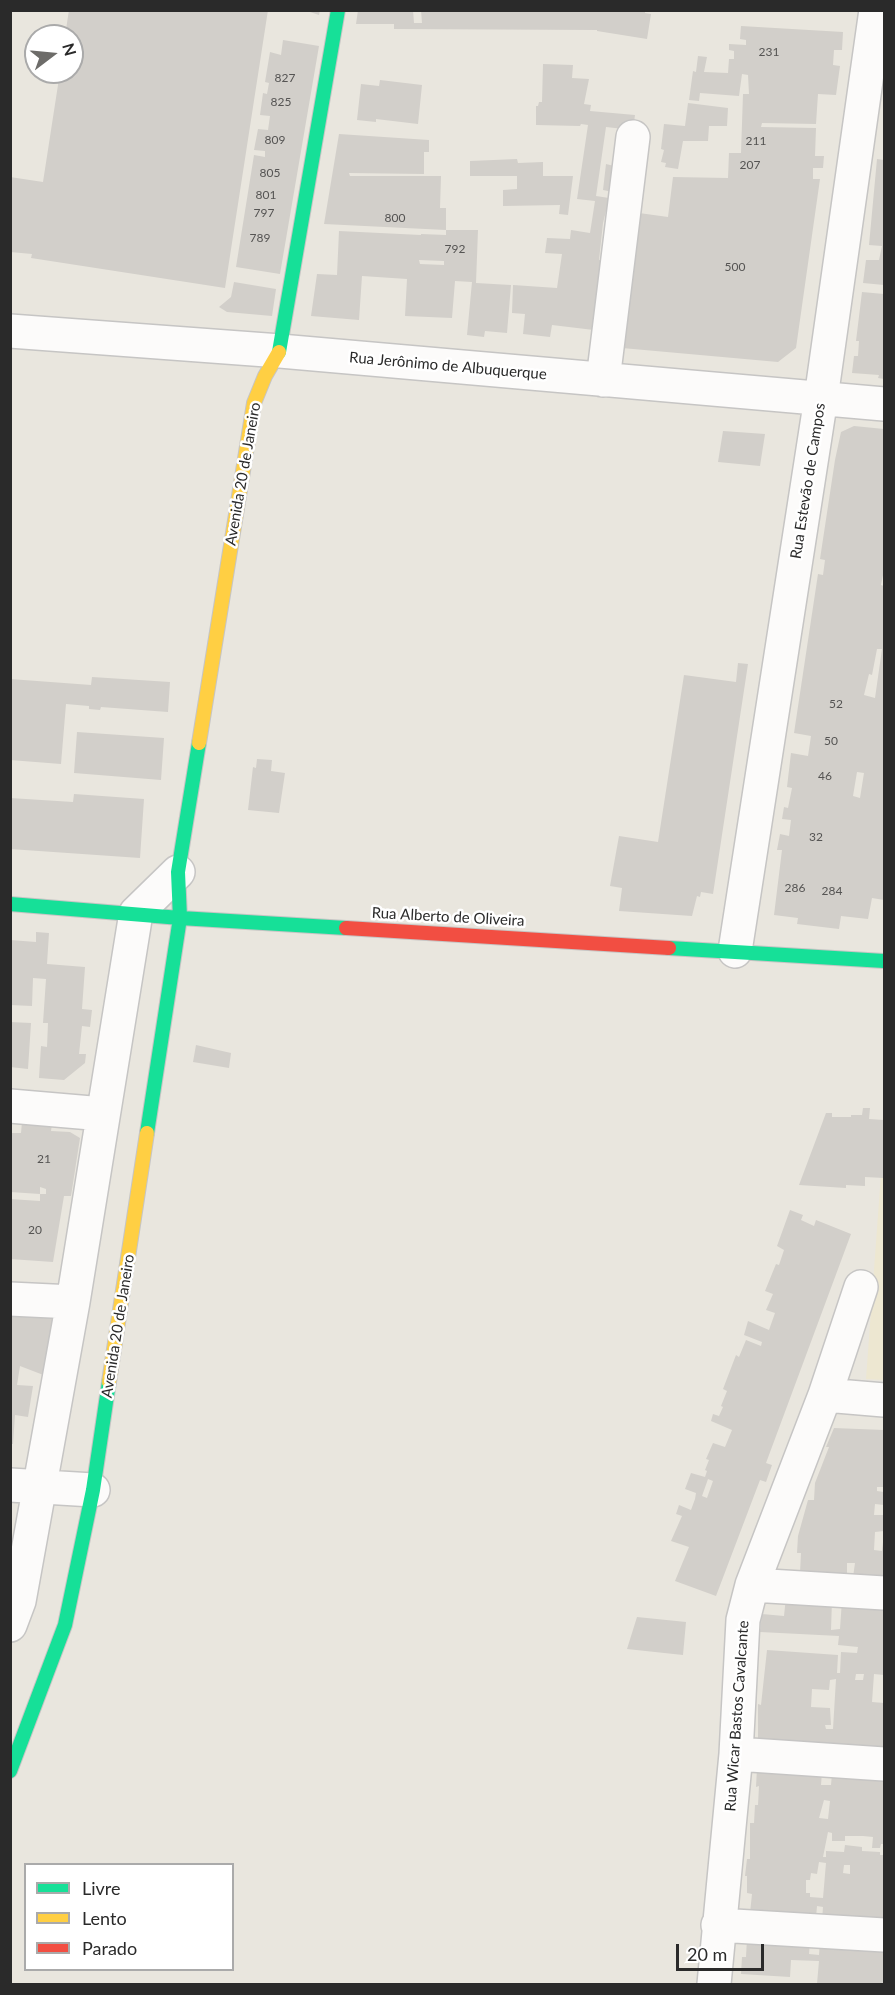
<!DOCTYPE html>
<meta charset="utf-8">
<style>
body{margin:0}
#map{position:relative;width:895px;height:1995px;overflow:hidden;background:#e9e6de;font-family:Lato,sans-serif}
canvas{display:block}
.frame{position:absolute;inset:0;border:12px solid #2a2a2a;pointer-events:none}
.legend{position:absolute;left:24px;top:1863px;width:210px;height:108px;box-sizing:border-box;background:#fff;border:2px solid #aaa;margin:0;padding:8px 10px;list-style:none;font-size:18px;color:#2a2a2a}
.legend li{display:flex;align-items:center;gap:12px;height:30px}
.legend b{width:30px;border:2px solid #aaa}
.north{position:absolute;left:24px;top:24px;width:60px;height:60px;box-sizing:border-box;background:#fff;border:2px solid #aaa;border-radius:50%;rotate:74deg;font-size:16px;font-weight:700;line-height:24px;text-align:center;color:#2a2a2a}
.north::after{content:'';display:block;margin:auto;width:21px;height:27px;background:#6d6c69;clip-path:polygon(50% 0,100% 100%,50% 72%,0 100%)}
.scale{position:absolute;left:676px;top:1944px;width:88px;height:27px;box-sizing:border-box;border:3px solid #2a2a2a;border-top:0;padding-left:8px;font-size:18px;line-height:21px;white-space:nowrap;color:#2a2a2a;-webkit-text-stroke:4px #fff;paint-order:stroke}
</style>
<div id="map">
<canvas width="895" height="1995"></canvas>
<div class="frame"></div>
<ul class="legend">
<li><b style="height:8px;background:#16e098"></b>Livre</li>
<li><b style="height:8px;background:#ffcf43"></b>Lento</li>
<li><b style="height:8px;background:#f24e42"></b>Parado</li>
</ul>
<div class="north">N</div>
<div class="scale">20 m</div>
</div>
<script>
const ctx = document.querySelector('canvas').getContext('2d');
ctx.lineJoin = 'round';
function fill(path, color) {
  ctx.fillStyle = color;
  ctx.fill(path, 'evenodd');
}
function poly(rows) {
  const path = new Path2D();
  for (const r of rows) {
    path.moveTo(r[0], r[1]);
    for (let i = 2; i < r.length; i += 2) path.lineTo(r[i], r[i + 1]);
  }
  return path;
}
function strokePath(path, color, width, dash) {
  ctx.strokeStyle = color;
  ctx.lineWidth = width;
  ctx.lineCap = dash ? 'butt' : 'round';
  ctx.setLineDash(dash || []);
  ctx.stroke(path);
}
function drawText(font, color, halo, rows, align = 'center') {
  ctx.font = font + ' Lato,sans-serif';
  ctx.lineWidth = 5;
  ctx.setLineDash([]);
  ctx.textBaseline = 'middle';
  ctx.strokeStyle = halo;
  ctx.fillStyle = color;
  for (const [text, x, y, turn = 0] of rows) {
    ctx.save();
    ctx.translate(x, y);
    ctx.rotate((+turn || 0) * Math.PI / 180);
    ctx.textAlign = isNaN(turn) ? turn : align;
    if (halo) ctx.strokeText(text, 0, 0);
    ctx.fillText(text, 0, 0);
    ctx.restore();
  }
}
fill(poly([
 [884,1133,884,1380,866,1379]
]), '#ede7d1');
fill(poly([
 [69,10,268,10,225,288,31,258,32,254,10,252,10,177,43,182,60,72,72,72,72,36,65,36],
 [304,10,320,10,319,15],
 [358,10,413,10,414,23,422,23,421,10,645,10,645,13,651,14,647,39,597,31,597,30,394,29,394,24,356,24],
 [741,26,843,32,842,50,834,50,833,65,840,66,836,95,818,94,816,124,762,123,761,127,816,128,815,156,824,156,823,168,813,168,813,179,820,179,796,348,778,362,622,348,639,213,668,217,673,177,728,178,729,153,741,153,743,94,749,94,748,75,742,74,739,96,700,93,699,101,689,100,693,71,696,72,698,56,707,57,704,72,728,73,729,59,734,59,734,51,729,50,729,44,746,45,746,40,740,39],
 [283,40,319,46,280,274,236,267,254,155,265,157,265,151,254,150,258,129,268,130,270,116,260,115,263,93,267,94,269,83,265,82,270,52,281,55],
 [543,64,573,65,572,78,589,79,584,104,591,105,590,111,635,115,633,130,606,127,596,196,622,200,620,212,606,211,603,223,599,260,612,262,602,331,552,325,550,337,523,334,525,314,512,313,513,285,557,288,562,254,545,253,547,238,570,239,571,230,590,233,595,201,577,199,588,125,581,124,580,126,536,125,536,106,538,106,539,102,542,102],
 [380,80,422,85,418,124,376,119,376,122,357,120,361,84,379,86],
 [688,103,728,108,727,126,709,126,708,141,683,141,678,169,665,167,666,163,661,162,664,150,661,149,664,124,685,126],
 [339,134,429,140,429,152,424,152,424,174,349,173,350,176,441,176,440,208,446,208,446,230,324,224],
 [517,159,518,163,543,162,543,176,573,176,568,215,559,214,560,205,503,206,503,190,517,189,517,176,470,176,470,161],
 [877,159,884,160,884,285,863,283,866,260,879,260,882,246,869,245],
 [606,164,622,168,618,193,603,190],
 [446,230,478,230,476,283,511,285,507,333,485,331,484,337,467,335,472,282,455,281,452,318,405,316,407,279,362,276,359,320,311,316,317,274,337,275,339,231,421,235,421,234,446,235],
 [419,260,444,261,444,265,420,264],
 [234,282,276,289,272,316,227,312,219,307,231,297],
 [862,292,884,294,884,379,878,378,879,375,852,373,854,356,858,356,859,341,856,341],
 [854,426,884,429,884,570,881,585,884,586,884,900,872,898,868,919,841,916,839,929,797,924,798,918,774,915,782,850,777,850,780,834,789,836,791,820,782,819,784,807,788,808,792,788,787,787,791,753,808,756,811,736,794,733,818,574,823,575,825,560,820,559,835,460,841,432],
 [877,649,882,649,875,698,864,695,869,674,872,675],
 [857,772,864,773,860,798,853,796],
 [723,431,765,434,760,466,718,462],
 [738,663,748,664,713,894,701,892,700,897,697,896,692,916,619,911,622,888,610,886,619,836,658,842,684,675,736,682],
 [92,677,170,682,168,712,101,707,100,710,89,709,89,706,66,704,61,764,10,760,10,679,91,685],
 [77,732,164,738,161,780,74,773],
 [257,759,272,760,271,771,285,773,279,813,248,810,253,767,256,768],
 [74,794,144,799,140,858,10,849,10,798,73,802],
 [36,932,49,933,47,964,85,967,82,1009,92,1010,90,1027,82,1026,79,1054,86,1054,85,1063,64,1080,39,1078,41,1046,47,1047,48,1023,43,1023,46,979,33,978,32,1006,10,1005,10,940,36,942],
 [10,1022,31,1023,28,1069,10,1067],
 [196,1045,231,1053,229,1068,193,1062],
 [863,1108,870,1108,869,1119,884,1120,884,1178,865,1177,865,1186,846,1185,846,1188,799,1185,826,1113,832,1113,832,1117,851,1117,851,1115,862,1115],
 [22,1122,52,1124,51,1131,70,1132,80,1138,71,1196,64,1196,53,1262,10,1259,10,1199,40,1201,40,1194,46,1194,46,1189,40,1187,40,1194,10,1192,10,1133,21,1133],
 [790,1210,803,1215,801,1220,814,1226,816,1220,851,1234,766,1463,772,1465,766,1482,760,1480,716,1596,675,1581,689,1547,671,1541,682,1516,676,1514,679,1505,691,1510,695,1499,696,1493,685,1489,691,1473,705,1477,707,1471,705,1470,709,1460,706,1459,713,1443,725,1447,732,1430,711,1421,713,1414,719,1416,723,1407,721,1406,727,1391,723,1389,736,1355,739,1357,746,1340,761,1346,762,1342,744,1335,748,1321,769,1330,775,1313,766,1310,773,1294,765,1291,776,1264,779,1265,784,1250,777,1246],
 [708,1479,713,1481,707,1498,702,1496],
 [10,1311,66,1312,59,1381,20,1366,17,1385,33,1386,28,1417,15,1415,13,1444,10,1444],
 [834,1428,884,1430,884,1487,877,1487,877,1491,884,1492,884,1505,875,1504,874,1515,884,1515,884,1531,875,1532,874,1550,882,1551,883,1542,884,1542,884,1579,853,1577,855,1563,847,1563,847,1576,800,1573,801,1553,797,1553,798,1536,808,1500,814,1500,815,1483,829,1447,826,1447],
 [786,1597,832,1600,831,1630,840,1629,842,1600,884,1598,884,1675,874,1674,872,1702,884,1703,884,1749,758,1741,758,1704,761,1705,767,1650,838,1655,837,1673,840,1673,841,1652,857,1653,858,1647,838,1645,839,1636,760,1632,762,1614,784,1616],
 [856,1674,864,1674,863,1680,855,1680],
 [836,1679,833,1729,826,1729,825,1725,831,1725,830,1708,811,1707,812,1689,829,1690,830,1680],
 [637,1617,686,1622,683,1655,627,1649],
 [757,1768,822,1772,821,1785,831,1785,832,1773,884,1774,884,1844,881,1844,880,1848,872,1848,873,1837,863,1836,845,1836,845,1841,832,1841,832,1833,828,1832,823,1857,826,1857,826,1851,844,1852,845,1845,862,1847,862,1851,880,1852,880,1855,884,1855,884,1926,822,1921,823,1907,817,1906,816,1918,750,1913,752,1894,747,1893,747,1876,745,1876,747,1859,750,1859,750,1823,754,1823,755,1805,758,1805,759,1786,756,1787],
 [824,1800,830,1801,828,1819,819,1818],
 [819,1862,826,1863,823,1898,810,1897,810,1893,806,1893,806,1880,810,1880,811,1873,817,1874],
 [844,1865,850,1865,850,1874,843,1873],
 [747,1938,810,1941,809,1954,819,1955,820,1941,884,1945,884,1984,817,1984,819,1961,791,1960,790,1977,741,1974,742,1957,746,1957]
]), '#d2cfca');
const street = poly([
 [10,331,280,351,884,404],
 [603,380,633,137],
 [735,951,821,398,876,10],
 [10,1106,103,1114],
 [10,1299,73,1302],
 [825,1395,884,1400],
 [10,1485,93,1490],
 [752,1585,884,1593],
 [10,1625,19,1601,73,1302,136,913,178,872],
 [736,1754,884,1764],
 [718,1925,884,1935],
 [714,1984,736,1754,743,1620,752,1585,825,1395,861,1287]
]);
const fast = poly([
 [279,352,338,10],
 [10,904,180,918,346,928],
 [669,948,884,961],
 [147,1133,180,918,178,872,199,743],
 [10,1771,65,1625,93,1490,109,1382]
]);
const slow = poly([
 [199,743,254,403,265,376,279,352],
 [109,1382,147,1133]
]);
const jam = poly([
 [346,928,669,948]
]);
strokePath(street, '#c6c5c4', 36);
strokePath(fast, '#c6c5c4', 16);
strokePath(slow, '#c6c5c4', 16);
strokePath(jam, '#c6c5c4', 16);
strokePath(street, '#fcfbfa', 33);
strokePath(fast, '#16e098', 14);
strokePath(slow, '#ffcf43', 14);
strokePath(jam, '#f24e42', 14);
drawText('12px', '#555453', null, [
 ["231",769,52],
 ["827",285,78],
 ["825",281,102],
 ["809",275,140],
 ["211",756,141],
 ["207",750,165],
 ["805",270,173],
 ["801",266,195],
 ["797",264,213],
 ["800",395,218],
 ["789",260,238],
 ["792",455,249],
 ["500",735,267],
 ["52",836,704],
 ["50",831,741],
 ["46",825,776],
 ["32",816,837],
 ["286",795,888],
 ["284",832,891],
 ["21",44,1159],
 ["20",35,1230]
]);
drawText('15px', '#2a2a2a', '#fff', [
 ["Rua Jerônimo de Albuquerque",448,366,5],
 ["Avenida 20 de Janeiro",243,474,-80],
 ["Rua Estevão de Campos",808,481,-81],
 ["Rua Alberto de Oliveira",448,917,3],
 ["Avenida 20 de Janeiro",118,1326,-81],
 ["Rua Wicar Bastos Cavalcante",737,1716,-86]
]);
</script>
